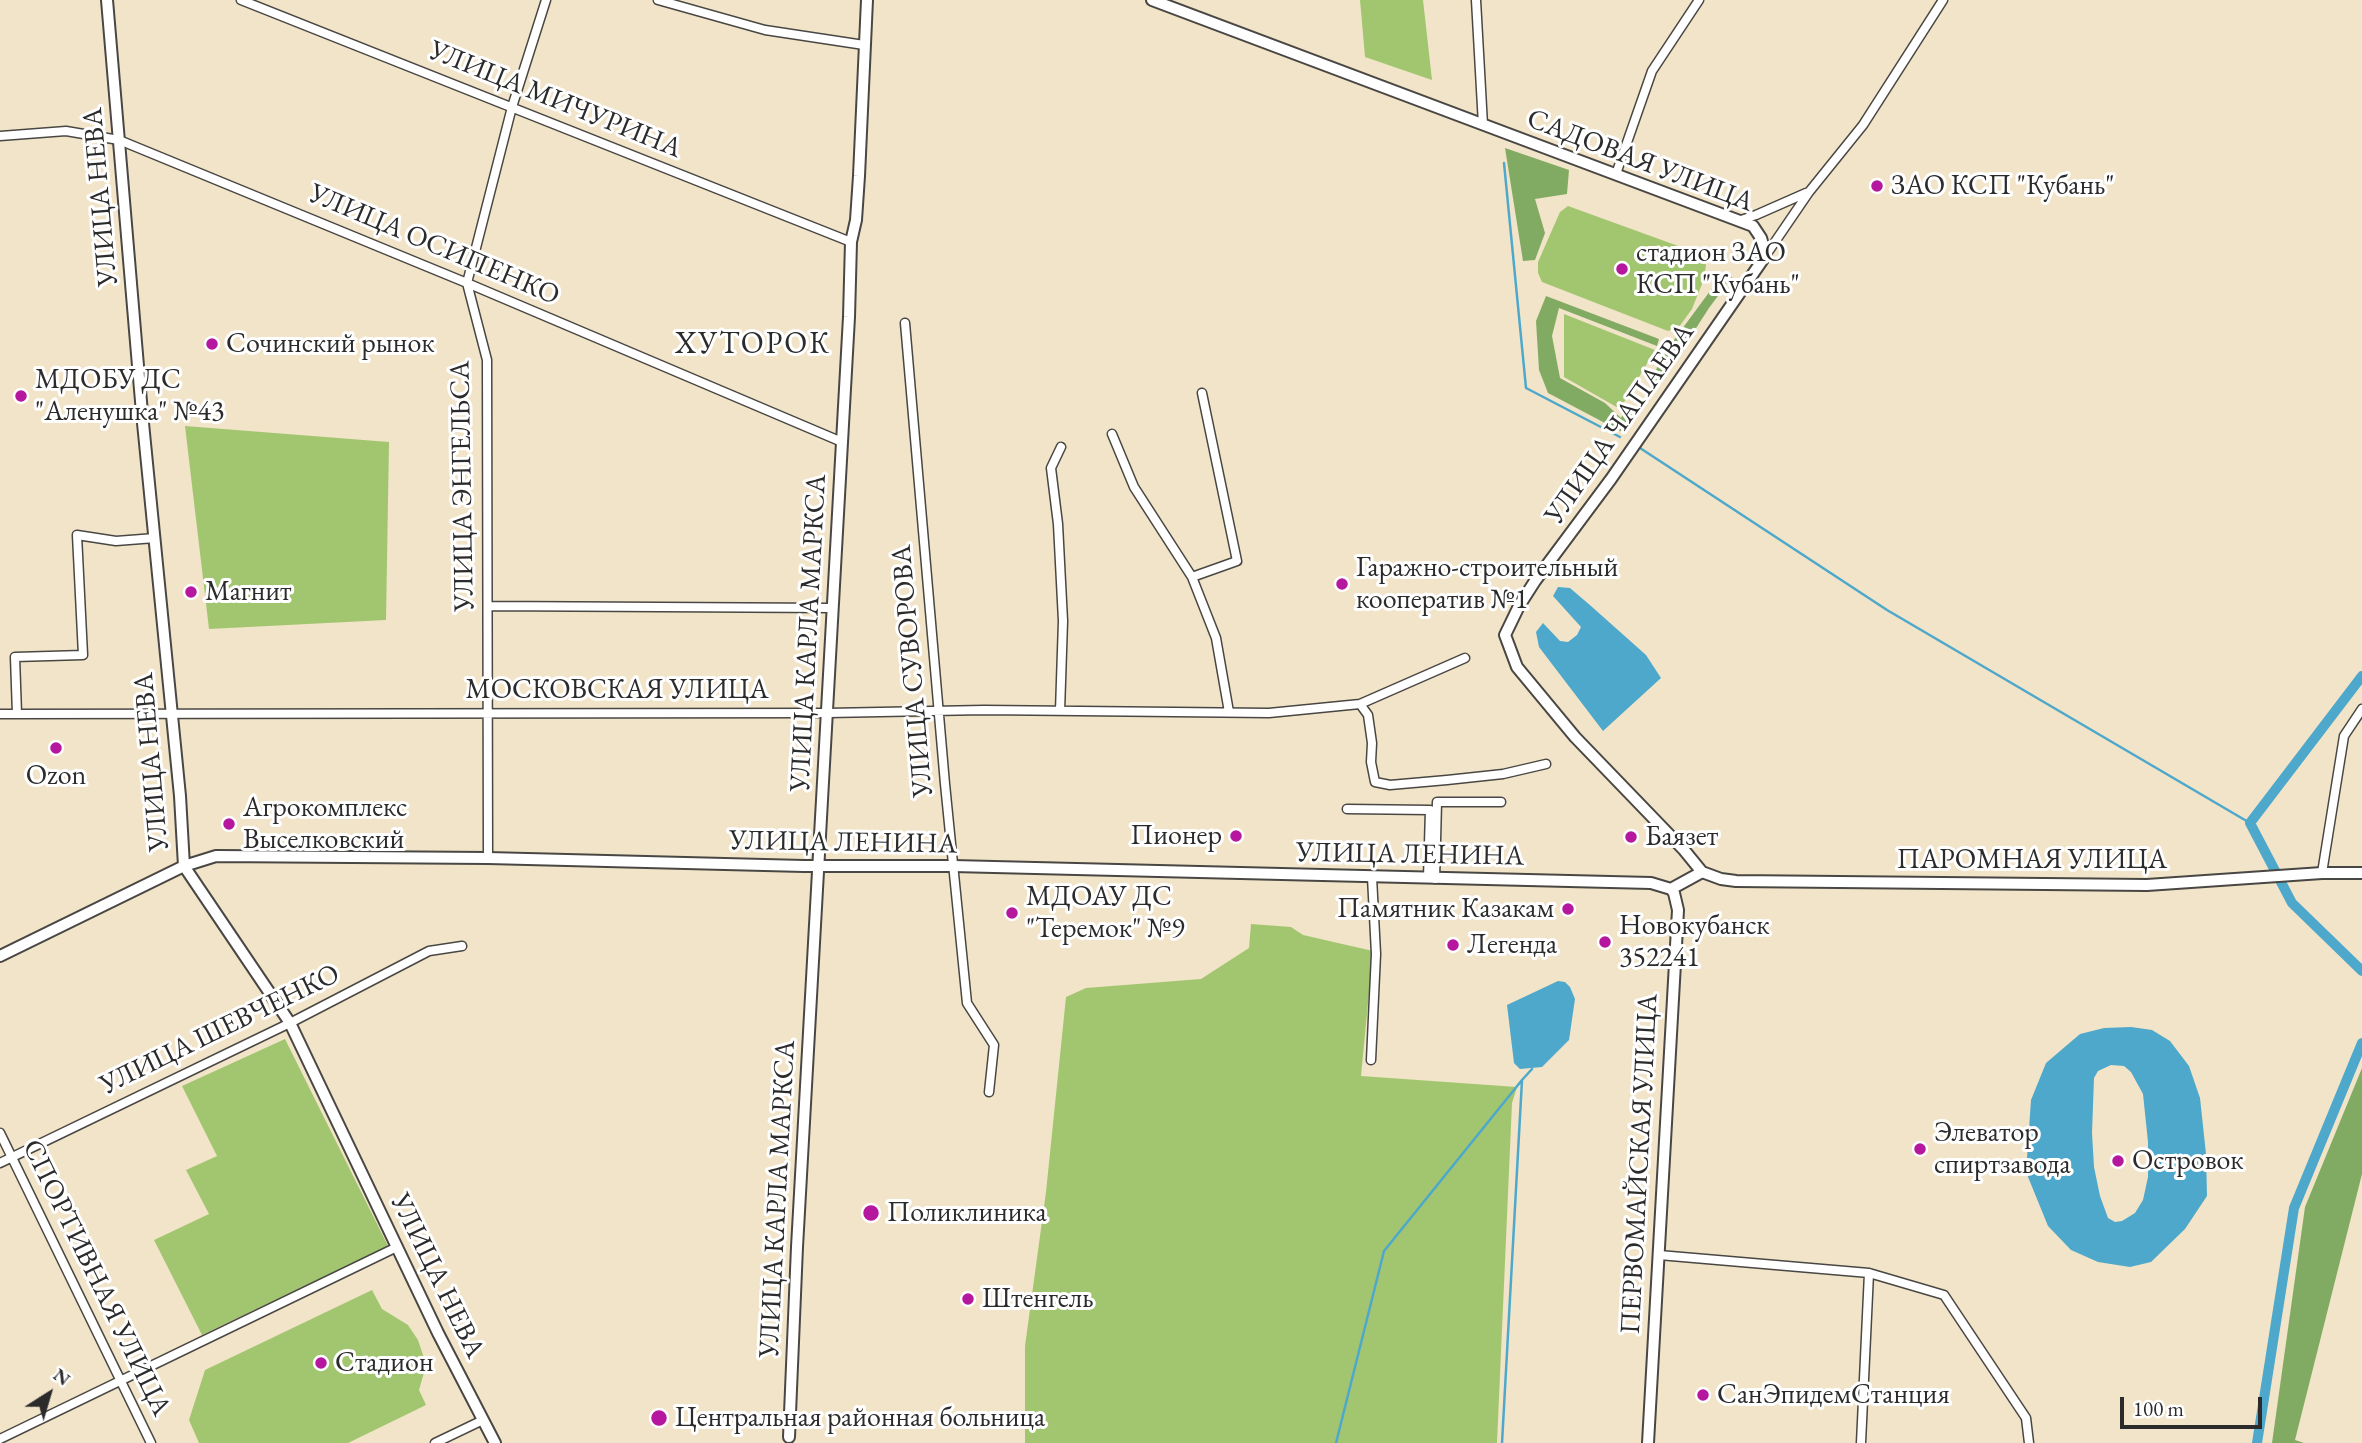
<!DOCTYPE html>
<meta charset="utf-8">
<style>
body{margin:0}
#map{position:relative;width:2362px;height:1443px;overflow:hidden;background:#f2e4c8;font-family:"EB Garamond",serif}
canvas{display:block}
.north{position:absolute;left:14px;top:1359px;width:70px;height:70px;-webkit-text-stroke:5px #fff;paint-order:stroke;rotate:37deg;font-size:19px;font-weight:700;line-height:28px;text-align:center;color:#2b2b2b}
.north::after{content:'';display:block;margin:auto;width:24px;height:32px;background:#2b2b2b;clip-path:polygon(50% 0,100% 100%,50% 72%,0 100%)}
.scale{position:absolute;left:2120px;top:1397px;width:142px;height:32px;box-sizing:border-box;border:4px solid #2b2b2b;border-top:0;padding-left:9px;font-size:21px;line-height:24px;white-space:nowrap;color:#2b2b2b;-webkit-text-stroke:5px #fff;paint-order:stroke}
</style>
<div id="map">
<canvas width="2362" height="1443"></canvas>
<div class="north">N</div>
<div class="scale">100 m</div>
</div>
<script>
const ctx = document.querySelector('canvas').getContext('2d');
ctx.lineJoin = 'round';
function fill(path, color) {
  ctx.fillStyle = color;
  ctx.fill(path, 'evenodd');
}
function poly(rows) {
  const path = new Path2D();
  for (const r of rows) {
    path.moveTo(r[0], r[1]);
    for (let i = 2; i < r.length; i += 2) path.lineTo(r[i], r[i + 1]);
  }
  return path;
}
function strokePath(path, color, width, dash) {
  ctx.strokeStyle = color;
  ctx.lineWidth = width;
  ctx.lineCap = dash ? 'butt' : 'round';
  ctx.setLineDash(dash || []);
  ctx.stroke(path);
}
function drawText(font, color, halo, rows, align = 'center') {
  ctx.font = font + ' "EB Garamond",serif';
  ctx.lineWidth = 6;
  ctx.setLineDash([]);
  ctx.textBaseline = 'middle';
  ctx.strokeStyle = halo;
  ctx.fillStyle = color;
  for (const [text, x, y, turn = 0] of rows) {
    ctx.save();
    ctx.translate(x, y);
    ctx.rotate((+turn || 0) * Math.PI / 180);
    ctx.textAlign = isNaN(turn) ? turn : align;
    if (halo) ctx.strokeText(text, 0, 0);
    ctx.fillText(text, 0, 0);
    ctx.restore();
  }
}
fill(poly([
 [1360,0,1423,0,1432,80,1365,57],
 [1568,206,1703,255,1706,265,1704,279,1692,309,1679,327,1668,331,1542,282,1538,273,1538,262,1560,212],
 [1564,314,1655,350,1620,409,1564,377],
 [185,426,389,442,386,620,209,629],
 [1251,924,1291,927,1303,935,1373,951,1361,1076,1517,1087,1512,1103,1497,1443,1025,1443,1025,1346,1046,1192,1066,997,1086,988,1201,979,1249,948],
 [285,1039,388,1246,202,1335,154,1240,209,1214,186,1170,217,1156,182,1086],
 [372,1290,382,1309,408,1325,418,1340,424,1358,425,1369,419,1390,426,1405,348,1443,199,1443,189,1420,205,1370]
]), '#a2c670');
fill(poly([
 [1505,148,1569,170,1567,194,1535,199,1545,233,1535,260,1523,261],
 [1724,272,1732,277,1709,308,1662,381,1650,380,1671,344],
 [1546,296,1659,339,1657,346,1559,308,1552,336,1560,378,1605,403,1621,418,1626,408,1633,416,1622,432,1548,393,1539,370,1536,321],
 [2362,1068,2362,1174,2295,1440,2304,1443,2272,1443,2305,1207]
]), '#81ab62');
fill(poly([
 [1558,587,1570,588,1591,606,1646,655,1661,678,1603,731,1539,647,1536,632,1543,623,1560,641,1568,642,1577,635,1581,627,1553,596],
 [1558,981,1565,982,1570,987,1575,999,1569,1040,1542,1067,1520,1069,1514,1063,1507,1005],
 [2131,1027,2152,1030,2170,1041,2189,1066,2200,1098,2206,1154,2207,1196,2185,1229,2151,1262,2130,1267,2098,1262,2071,1250,2048,1226,2026,1172,2031,1100,2046,1063,2080,1034,2104,1028],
 [2111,1065,2124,1066,2131,1072,2143,1094,2148,1142,2148,1177,2143,1200,2135,1213,2122,1221,2115,1222,2108,1218,2100,1196,2094,1167,2092,1133,2094,1078,2098,1071]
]), '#4da8cb');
strokePath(poly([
 [1504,163,1526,388,1620,437],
 [1640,448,1887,610,2250,823],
 [1336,1443,1384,1251,1522,1080],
 [1502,1443,1522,1080,1532,1069]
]), '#4da8cb', 2.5);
strokePath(poly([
 [2362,676,2250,823,2292,903,2362,971],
 [2257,1443,2294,1208,2362,1043]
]), '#4da8cb', 10);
const street = poly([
 [241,0,851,242],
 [658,0,765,30,864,45],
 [1476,0,1483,125],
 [0,136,66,131,119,140,467,283,842,442],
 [1616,174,1652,71,1699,0],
 [1738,221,1756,215,1806,193],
 [1766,255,1809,192,1863,125,1943,0],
 [905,323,945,784,967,1003,994,1045,989,1092],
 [1112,434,1134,487,1192,577,1216,638,1229,712],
 [1192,577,1237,561,1202,393],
 [488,606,832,608],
 [1360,704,1465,658],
 [1060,711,1063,621,1058,524,1051,468,1061,447],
 [0,714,828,713,984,710,1269,713,1360,704,1368,715,1372,743,1371,762,1375,782,1390,785,1447,780,1503,774,1546,764],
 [17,714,15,657,83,655,77,535,116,541,155,538],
 [1347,809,1430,810,1428,878],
 [488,858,487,360,467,283,512,107,546,0],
 [2322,873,2344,736,2362,709],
 [1435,879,1437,802,1501,802],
 [1371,1060,1376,954,1372,877],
 [0,1133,151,1443],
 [0,1163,290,1023,429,951,462,946],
 [1659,1255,1869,1273,1944,1295,2026,1418,2029,1443],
 [0,1439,397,1247],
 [435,1443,483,1420],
 [1861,1443,1869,1273]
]);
const secondary = poly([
 [107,0,142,413,180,796,184,866,290,1023,438,1333,495,1443],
 [1152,0,1753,226,1761,238,1766,255,1611,479,1535,581,1519,606,1505,635,1517,667,1575,737,1684,850,1702,872,1721,879,1736,881,2147,885,2322,873,2362,873],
 [0,956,184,866,216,856,488,858,804,866,953,866,1651,883,1671,889,1702,872],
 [789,1437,797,1247,849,317,851,242,856,220,859,176,867,0],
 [1648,1443,1678,910,1674,893,1671,889]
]);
strokePath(street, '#494743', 11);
strokePath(secondary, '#494743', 14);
strokePath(street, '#fff', 8);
strokePath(secondary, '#fff', 10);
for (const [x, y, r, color] of [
 [1877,186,7,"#b5179e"],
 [1622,269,7,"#b5179e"],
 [212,344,7,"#b5179e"],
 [21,396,7,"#b5179e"],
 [1342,584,7,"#b5179e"],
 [191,592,7,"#b5179e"],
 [56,748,7,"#b5179e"],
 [229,824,7,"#b5179e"],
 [1236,836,7,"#b5179e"],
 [1631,837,7,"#b5179e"],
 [1568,909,7,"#b5179e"],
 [1012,913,7,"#b5179e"],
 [1605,942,7,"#b5179e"],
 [1453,945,7,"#b5179e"],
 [1920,1149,7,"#b5179e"],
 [2118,1161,7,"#b5179e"],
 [871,1213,9,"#b5179e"],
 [968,1299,7,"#b5179e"],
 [321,1363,7,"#b5179e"],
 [1703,1395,7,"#b5179e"],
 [659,1418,9,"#b5179e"]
]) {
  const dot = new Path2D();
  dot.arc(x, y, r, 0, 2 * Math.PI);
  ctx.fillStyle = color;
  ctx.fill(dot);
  strokePath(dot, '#fff', 2.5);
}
drawText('28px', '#2b2b2b', '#fff', [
 ["УЛИЦА МИЧУРИНА",555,100,22],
 ["САДОВАЯ УЛИЦА",1640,161,21],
 ["УЛИЦА НЕВА",101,197,-95],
 ["УЛИЦА ОСИПЕНКО",434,245,23],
 ["УЛИЦА ЧАПАЕВА",1620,424,-55],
 ["УЛИЦА ЭНГЕЛЬСА",463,486,-91],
 ["УЛИЦА КАРЛА МАРКСА",809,633,-87],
 ["УЛИЦА СУВОРОВА",913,671,-95],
 ["МОСКОВСКАЯ УЛИЦА",617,690],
 ["УЛИЦА НЕВА",152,762,-95],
 ["УЛИЦА ЛЕНИНА",843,843,1],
 ["УЛИЦА ЛЕНИНА",1410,855,1],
 ["ПАРОМНАЯ УЛИЦА",2032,860],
 ["УЛИЦА ШЕВЧЕНКО",220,1030,-26],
 ["ПЕРВОМАЙСКАЯ УЛИЦА",1640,1164,-87],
 ["УЛИЦА КАРЛА МАРКСА",778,1199,-87],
 ["УЛИЦА НЕВА",437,1276,64],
 ["СПОРТИВНАЯ УЛИЦА",96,1278,64]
]);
drawText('28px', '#2b2b2b', '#fff', [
 ["ЗАО КСП \"Кубань\"",1891,186],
 ["стадион ЗАО",1636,253],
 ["КСП \"Кубань\"",1636,285],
 ["Сочинский рынок",226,344],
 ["МДОБУ ДС",35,380],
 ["\"Аленушка\" №43",35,412],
 ["Гаражно-строительный",1356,568],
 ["кооператив №1",1356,600],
 ["Магнит",205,592],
 ["Ozon",56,776,"center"],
 ["Агрокомплекс",243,808],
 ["Выселковский",243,840],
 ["Пионер",1222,836,"right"],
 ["Баязет",1645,837],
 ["МДОАУ ДС",1026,897],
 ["\"Теремок\" №9",1026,929],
 ["Памятник Казакам",1554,909,"right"],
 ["Новокубанск",1619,926],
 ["352241",1619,958],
 ["Легенда",1467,945],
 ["Элеватор",1934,1133],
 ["спиртзавода",1934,1165],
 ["Островок",2132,1161],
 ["Поликлиника",887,1213],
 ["Штенгель",982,1299],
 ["Стадион",335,1363],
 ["СанЭпидемСтанция",1717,1395],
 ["Центральная районная больница",675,1418]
], 'left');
ctx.letterSpacing = '2px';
drawText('30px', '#2b2b2b', '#fff', [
 ["ХУТОРОК",753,345]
]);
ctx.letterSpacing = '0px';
</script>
